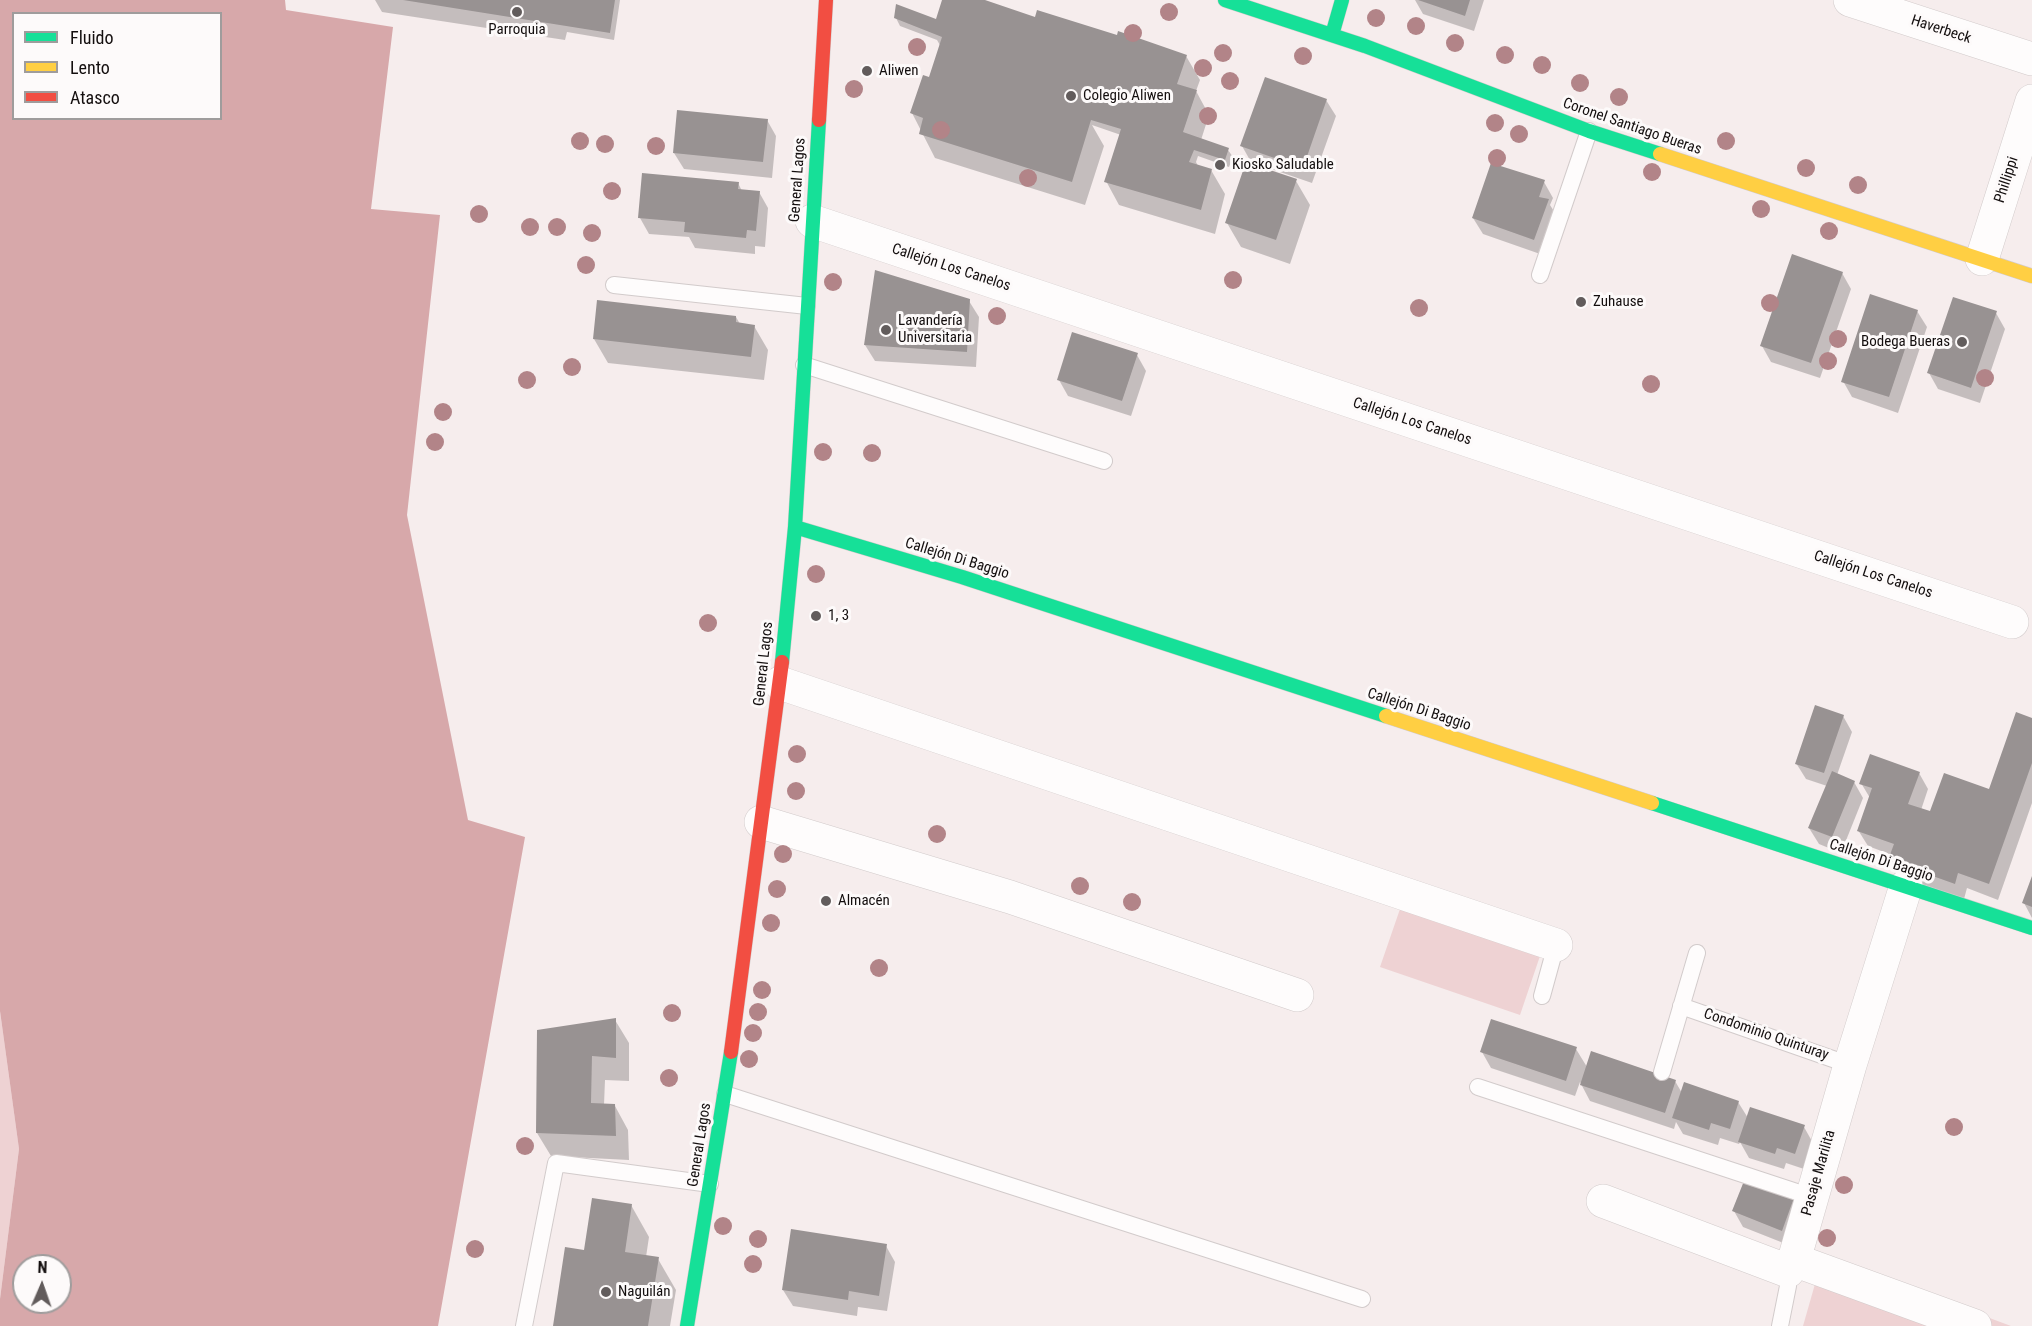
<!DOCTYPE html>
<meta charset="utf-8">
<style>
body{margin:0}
#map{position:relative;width:2032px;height:1326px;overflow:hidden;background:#f6eded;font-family:"Roboto Condensed",sans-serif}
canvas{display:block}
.legend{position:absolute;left:12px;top:12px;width:210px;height:108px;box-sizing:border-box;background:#fdfafa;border:2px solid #9f9c9c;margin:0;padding:8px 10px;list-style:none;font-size:18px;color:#130e0e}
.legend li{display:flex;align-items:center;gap:12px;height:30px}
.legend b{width:30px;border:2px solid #9f9c9c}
.north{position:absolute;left:12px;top:1254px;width:60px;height:60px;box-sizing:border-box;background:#fdfafa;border:2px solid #9f9c9c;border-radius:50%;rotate:2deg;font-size:16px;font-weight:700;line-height:24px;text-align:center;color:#130e0e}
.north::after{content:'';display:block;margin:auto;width:21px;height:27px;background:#625c5c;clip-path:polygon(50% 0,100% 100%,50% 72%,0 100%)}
</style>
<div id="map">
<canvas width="2032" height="1326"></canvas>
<ul class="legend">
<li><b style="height:8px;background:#16e098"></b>Fluido</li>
<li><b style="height:8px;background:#ffcf43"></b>Lento</li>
<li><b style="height:8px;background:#f24e42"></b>Atasco</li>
</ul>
<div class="north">N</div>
</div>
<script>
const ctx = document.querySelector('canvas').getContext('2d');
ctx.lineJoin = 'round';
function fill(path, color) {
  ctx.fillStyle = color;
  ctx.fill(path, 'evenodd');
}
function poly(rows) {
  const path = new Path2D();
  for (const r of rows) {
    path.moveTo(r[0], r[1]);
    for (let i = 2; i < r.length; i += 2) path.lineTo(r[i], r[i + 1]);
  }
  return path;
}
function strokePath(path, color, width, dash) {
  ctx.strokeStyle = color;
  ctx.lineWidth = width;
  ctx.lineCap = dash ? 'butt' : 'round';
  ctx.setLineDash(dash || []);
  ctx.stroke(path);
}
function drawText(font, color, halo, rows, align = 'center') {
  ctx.font = font + ' "Roboto Condensed",sans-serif';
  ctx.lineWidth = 6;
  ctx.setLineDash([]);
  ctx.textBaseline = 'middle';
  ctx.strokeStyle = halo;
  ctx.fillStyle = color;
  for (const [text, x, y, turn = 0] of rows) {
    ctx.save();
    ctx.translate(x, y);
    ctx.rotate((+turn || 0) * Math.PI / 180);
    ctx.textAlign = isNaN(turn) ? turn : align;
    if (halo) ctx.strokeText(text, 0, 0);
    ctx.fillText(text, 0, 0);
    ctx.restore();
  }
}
fill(poly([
 [1400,909,1540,956,1520,1015,1380,967],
 [0,1011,19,1149,0,1299],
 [1823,1256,2011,1326,1803,1326]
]), '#eed2d3');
fill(poly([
 [0,0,285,0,286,10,393,27,371,209,440,215,407,515,468,820,525,837,438,1326,0,1326,0,1299,19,1149,0,1011],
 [14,14,220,14,220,118,14,118],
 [24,1266,60,1266,60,1302,24,1302]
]), '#d7a8aa');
fill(poly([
 [375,0,620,0,614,40,567,32,565,40,382,12],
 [944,0,980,0,1036,19,1186,56,1200,80,1196,91,1209,115,1201,140,1228,150,1233,157,1229,167,1198,156,1196,162,1198,166,1211,170,1225,194,1215,234,1119,205,1106,181,1121,135,1092,125,1104,146,1085,205,935,158,912,113,930,79,941,47,937,40,900,26,896,18,937,21],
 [1415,0,1484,0,1474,31,1423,14],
 [1326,100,1336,116,1312,183,1251,162,1242,146],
 [767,120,776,136,772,178,684,169,674,153],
 [1247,164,1296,181,1310,205,1290,264,1241,247,1227,223],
 [1544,182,1553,198,1550,205,1557,216,1543,255,1483,234,1473,218],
 [738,183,742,191,759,192,768,208,765,247,755,246,755,254,695,248,689,237,649,234,640,218],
 [1842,273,1851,289,1820,378,1771,362,1762,346],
 [969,301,979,317,976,367,875,361,865,345],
 [1917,311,1927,327,1898,413,1852,397,1843,381],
 [1996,313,2005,329,1980,403,1938,389,1929,373],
 [736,317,740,324,754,326,768,350,764,380,608,363,594,339],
 [1137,355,1146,371,1131,416,1068,396,1059,380],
 [1843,716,1852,732,1837,775,1854,782,1863,798,1841,853,1819,844,1809,828,1827,786,1806,779,1796,763],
 [2032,720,2032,803,1998,900,1967,888,1964,899,1899,876,1890,860,1892,855,1868,846,1858,830,1870,798,1861,783,1919,773,1928,789,1921,810,1931,813,1990,791],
 [2032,880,2032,918,2024,903],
 [615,1020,629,1043,629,1081,605,1080,604,1105,615,1106,628,1130,629,1160,551,1156,537,1133],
 [1576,1049,1587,1067,1675,1081,1682,1093,1738,1102,1748,1118,1804,1127,1813,1143,1804,1169,1786,1163,1784,1169,1749,1158,1740,1142,1739,1144,1720,1138,1718,1145,1683,1134,1676,1122,1674,1129,1590,1101,1580,1082,1575,1096,1491,1068,1482,1052],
 [1794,1197,1804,1213,1791,1246,1743,1227,1734,1211],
 [631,1205,649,1237,646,1257,658,1259,676,1290,670,1326,554,1326,585,1252],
 [886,1246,895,1262,887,1311,858,1307,857,1316,793,1306,783,1290]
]), '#0003');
fill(poly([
 [403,0,615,0,610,33],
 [942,0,985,0,1035,17,1037,10,1117,35,1118,31,1187,55,1177,84,1197,90,1183,132,1229,148,1225,160,1194,150,1189,162,1212,169,1201,210,1104,182,1121,129,1091,120,1072,182,919,134,923,118,910,113,923,75,929,77,942,37,894,18,896,4,936,19],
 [1418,0,1470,0,1465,16],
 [1265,77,1327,99,1303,168,1240,146],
 [677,110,768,119,763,162,673,153],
 [1246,162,1297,179,1276,240,1225,223],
 [1491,163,1545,180,1539,197,1549,199,1534,240,1472,218],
 [642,173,739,182,738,189,760,191,756,231,747,230,746,238,684,232,685,222,638,218],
 [1792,254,1843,272,1811,363,1760,346],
 [875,270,970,299,967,352,864,345],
 [1870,294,1918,310,1889,397,1841,382],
 [1953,297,1997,311,1971,388,1927,373],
 [597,300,736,316,736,322,755,325,751,357,593,339],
 [1072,332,1138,353,1122,401,1057,380],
 [1815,705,1844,715,1824,773,1795,764],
 [2016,712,2032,718,2032,763,1989,884,1958,873,1955,884,1888,860,1894,844,1857,831,1872,788,1859,784,1870,754,1920,772,1908,804,1930,811,1944,773,1989,789],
 [1832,771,1855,781,1832,837,1808,828],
 [2032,876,2032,907,2022,903],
 [616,1018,616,1058,592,1056,591,1103,615,1104,616,1136,536,1133,537,1030],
 [1491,1019,1577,1047,1566,1081,1480,1052],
 [1591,1051,1676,1080,1665,1113,1580,1085],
 [1684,1082,1739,1101,1730,1129,1711,1123,1709,1130,1672,1118],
 [1750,1107,1805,1125,1795,1154,1777,1148,1775,1154,1738,1142],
 [1746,1176,1795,1195,1782,1231,1732,1211],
 [592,1198,632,1204,625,1252,659,1257,648,1326,553,1326,565,1247,584,1250],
 [791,1229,887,1244,879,1296,849,1291,848,1300,782,1290]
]), '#989292');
const lane = poly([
 [1540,275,1589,131],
 [614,285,807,306],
 [804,365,1104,461],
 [1542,996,1556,945],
 [1681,1006,1850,1065],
 [1662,1072,1697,953],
 [1478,1087,1812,1197],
 [725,1094,1362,1299],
 [524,1326,556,1163,710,1184],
 [1780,1326,1788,1286,1788,1271]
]);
const street = poly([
 [1850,0,2032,59],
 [812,221,2012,622],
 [1982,259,2032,101],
 [780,683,1556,945],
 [761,822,1010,897,1297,995],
 [1603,1201,1788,1271,1794,1260,1850,1065,1906,886],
 [1794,1260,1975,1326]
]);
const fast = poly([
 [1225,0,1365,46,1589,131,1660,154],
 [1332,35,1342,0],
 [795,527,962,577,1386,716],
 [782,662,795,527,819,120],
 [1652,803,2032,928],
 [687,1326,731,1052]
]);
const slow = poly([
 [1660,154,2032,276],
 [1386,716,1652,803]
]);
const jam = poly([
 [819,120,826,0],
 [731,1052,782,662]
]);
strokePath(lane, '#d2cbcb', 18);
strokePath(street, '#d2cbcb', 34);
strokePath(fast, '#d2cbcb', 15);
strokePath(slow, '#d2cbcb', 15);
strokePath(jam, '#d2cbcb', 15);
strokePath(lane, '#fefcfc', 16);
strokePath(street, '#fefcfc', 33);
strokePath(fast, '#16e098', 14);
strokePath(slow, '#ffcf43', 14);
strokePath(jam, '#f24e42', 14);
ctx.fillStyle = '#b28488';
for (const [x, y] of [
 [1169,12],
 [1376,18],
 [1416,26],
 [1133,33],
 [1455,43],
 [917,47],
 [1223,53],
 [1505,55],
 [1303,56],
 [1542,65],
 [1203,68],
 [1230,81],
 [1580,83],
 [854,89],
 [1619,97],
 [1208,116],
 [1495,123],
 [941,130],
 [1519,134],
 [580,141],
 [1726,141],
 [605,144],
 [656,146],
 [1497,158],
 [1806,168],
 [1652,172],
 [1028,178],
 [1858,185],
 [612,191],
 [1761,209],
 [479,214],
 [530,227],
 [557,227],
 [1829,231],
 [592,233],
 [586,265],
 [1233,280],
 [833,282],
 [1770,303],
 [1419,308],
 [997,316],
 [1838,339],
 [1828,361],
 [572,367],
 [1985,378],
 [527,380],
 [1651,384],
 [443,412],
 [435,442],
 [823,452],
 [872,453],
 [816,574],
 [708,623],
 [797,754],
 [796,791],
 [937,834],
 [783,854],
 [1080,886],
 [777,889],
 [1132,902],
 [771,923],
 [879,968],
 [762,990],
 [758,1012],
 [672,1013],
 [753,1033],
 [749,1059],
 [669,1078],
 [1954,1127],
 [525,1146],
 [1844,1185],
 [723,1226],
 [1827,1238],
 [758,1239],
 [475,1249],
 [753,1264]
]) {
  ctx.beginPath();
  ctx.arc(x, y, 9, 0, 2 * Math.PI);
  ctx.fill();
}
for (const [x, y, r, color] of [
 [517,12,6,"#625c5c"],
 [867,71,6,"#625c5c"],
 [1071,96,6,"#625c5c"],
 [1220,165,6,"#625c5c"],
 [1581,302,6,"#625c5c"],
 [886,330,6,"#625c5c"],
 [1962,342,6,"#625c5c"],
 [816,616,6,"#625c5c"],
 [826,901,6,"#625c5c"],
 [606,1292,6,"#625c5c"]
]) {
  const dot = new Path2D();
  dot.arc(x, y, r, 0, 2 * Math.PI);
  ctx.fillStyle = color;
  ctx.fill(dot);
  strokePath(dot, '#fdfafa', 2);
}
drawText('15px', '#130e0e', '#fdfafa', [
 ["Parroquia",517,30,"center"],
 ["Aliwen",879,71],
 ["Colegio Aliwen",1083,96],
 ["Kiosko Saludable",1232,165],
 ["Zuhause",1593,302],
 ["Lavandería",898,321],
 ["Universitaria",898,338],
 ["Bodega Bueras",1950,342,"right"],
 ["1, 3",828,616],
 ["Almacén",838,901],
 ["Naguilán",618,1292]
], 'left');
drawText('15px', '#130e0e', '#fdfafa', [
 ["Haverbeck",1941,30,18],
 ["Coronel Santiago Bueras",1632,127,19],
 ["General Lagos",798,180,-86],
 ["Phillippi",2007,180,-72],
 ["Callejón Los Canelos",951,268,18],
 ["Callejón Los Canelos",1412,422,18],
 ["Callejón Di Baggio",957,559,17],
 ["Callejón Los Canelos",1873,575,18],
 ["General Lagos",764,664,-84],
 ["Callejón Di Baggio",1419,710,18],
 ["Callejón Di Baggio",1881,861,18],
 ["Condominio Quinturay",1766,1035,19],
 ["General Lagos",700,1145,-81],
 ["Pasaje Marilita",1819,1173,-74]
]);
</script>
